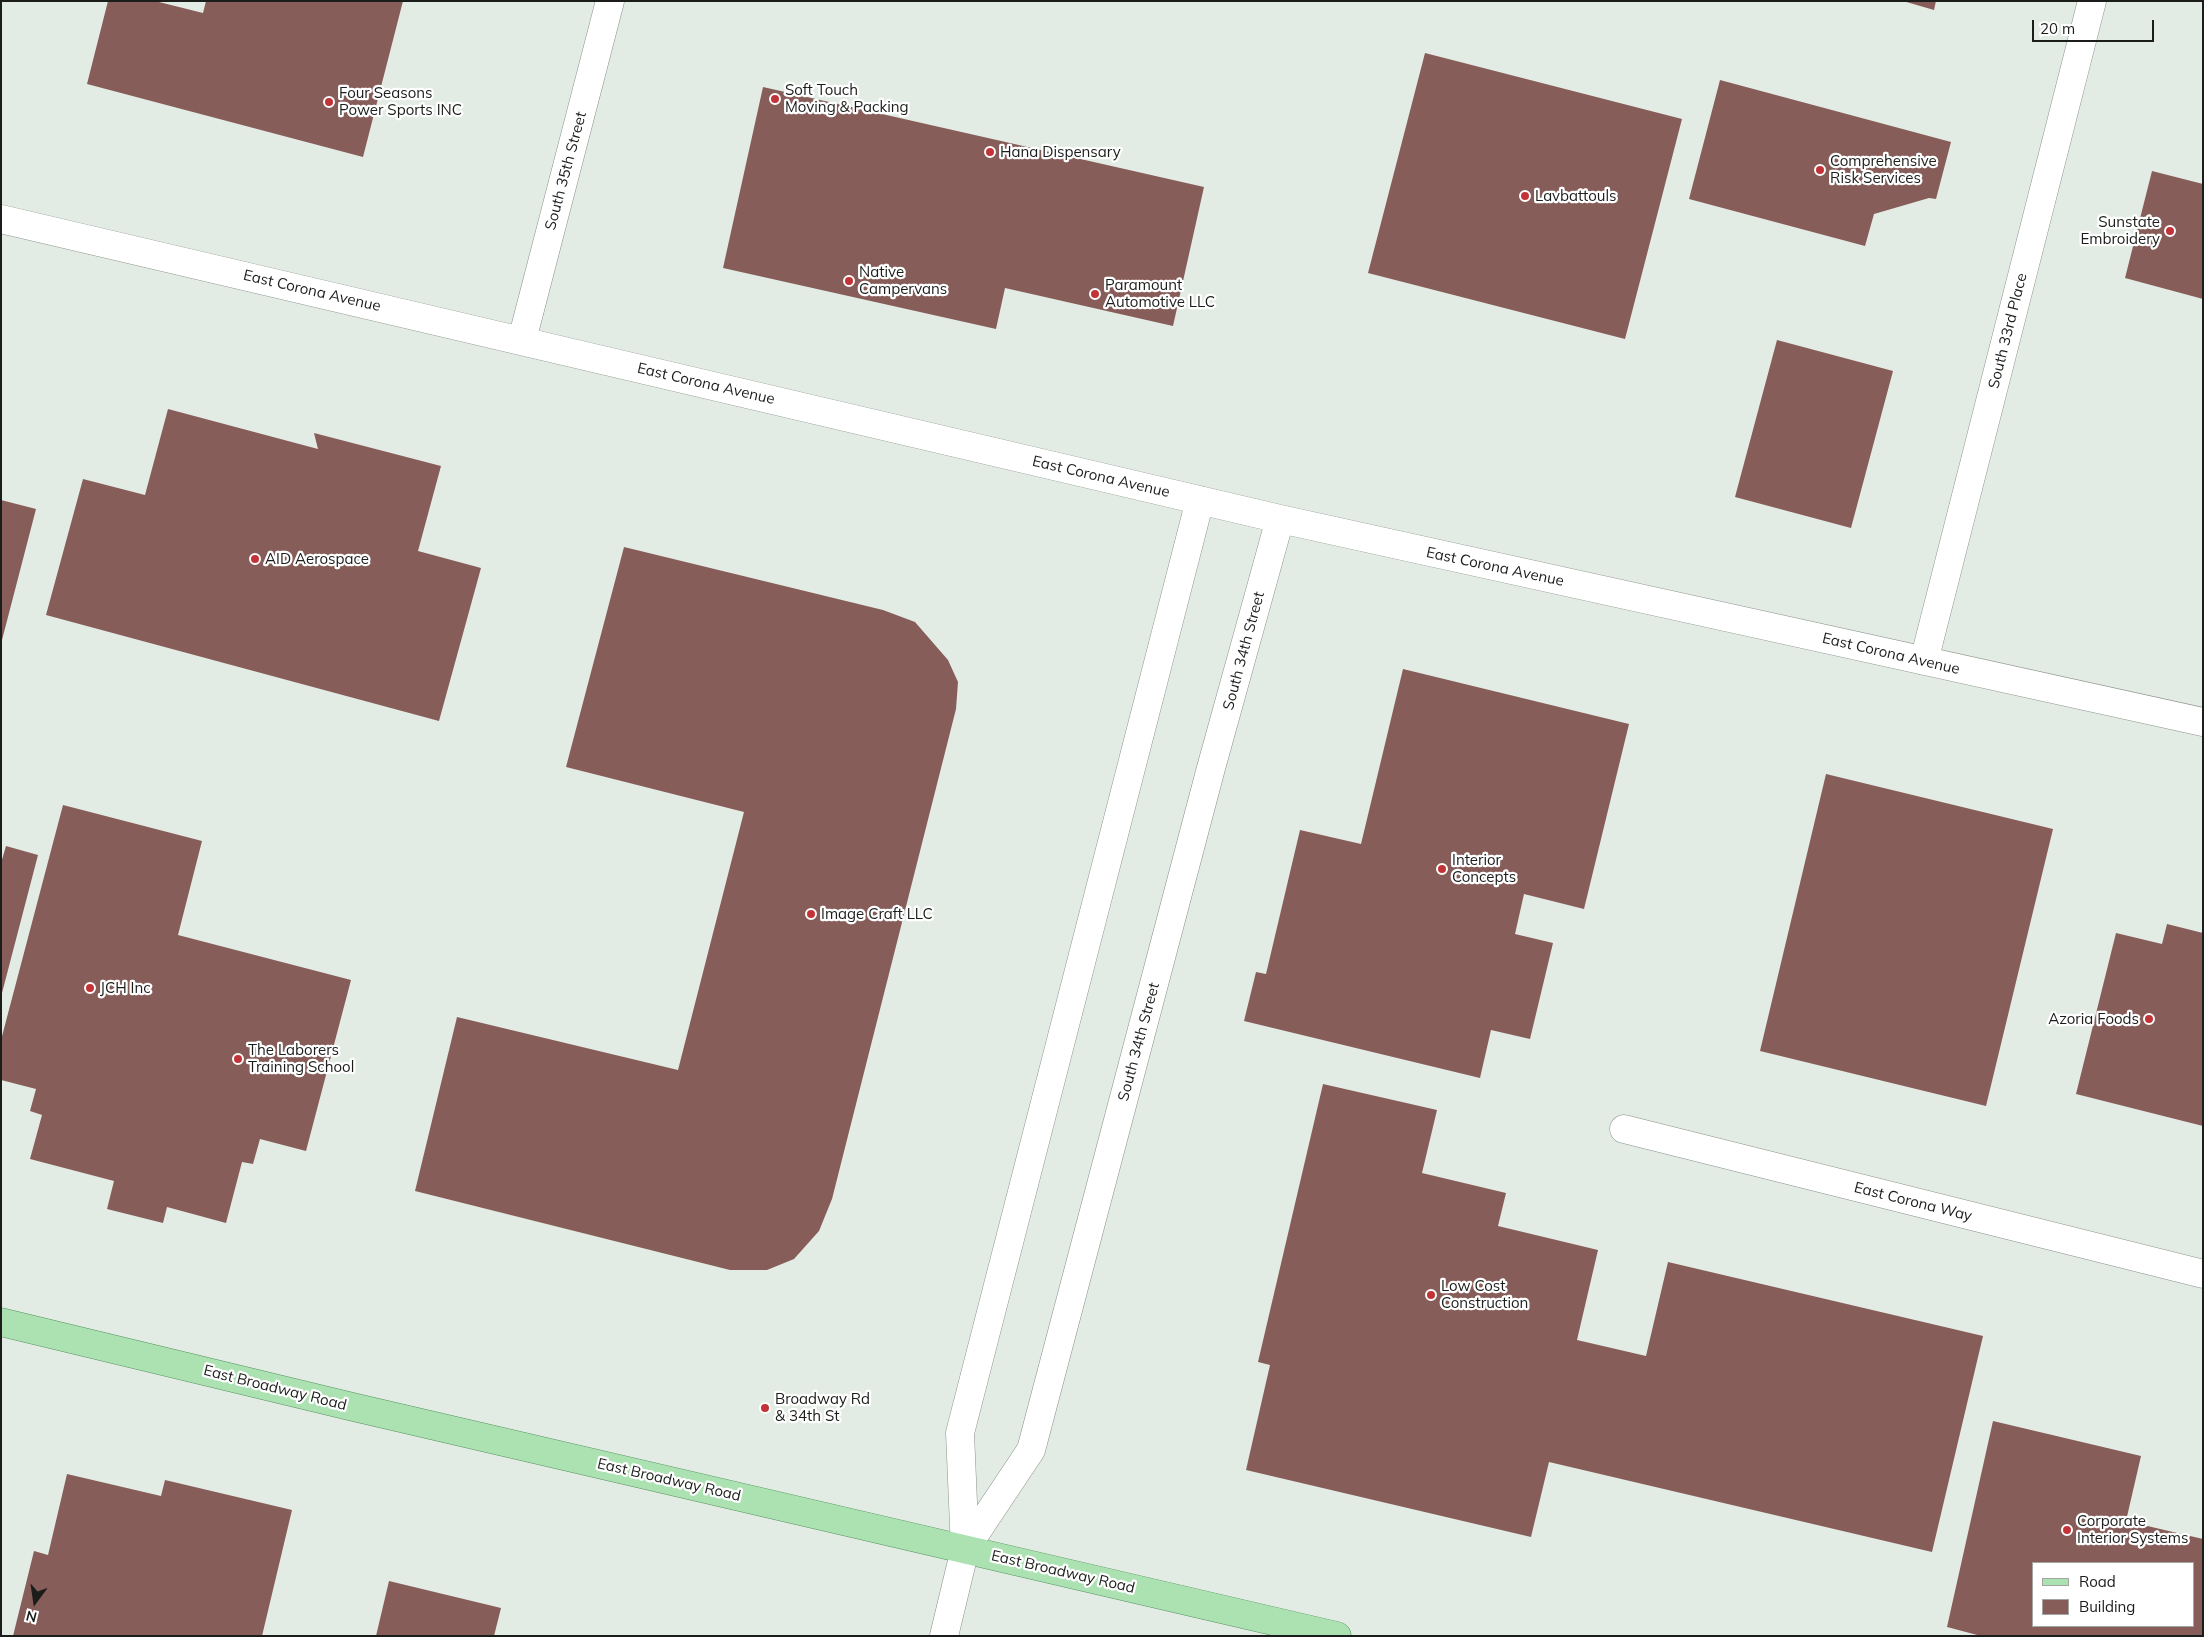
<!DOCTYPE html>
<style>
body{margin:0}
#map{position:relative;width:2204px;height:1637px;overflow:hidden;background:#e3ece4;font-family:Mulish,sans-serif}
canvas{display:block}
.frame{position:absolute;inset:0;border:2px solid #1a1d1a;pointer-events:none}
.legend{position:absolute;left:2032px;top:1562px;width:162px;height:65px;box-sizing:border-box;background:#fff;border:1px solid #a3a5a3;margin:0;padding:6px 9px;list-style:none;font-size:15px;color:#1a1d1a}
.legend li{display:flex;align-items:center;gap:10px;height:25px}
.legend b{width:25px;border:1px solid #a3a5a3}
.north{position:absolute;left:10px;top:1577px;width:50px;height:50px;-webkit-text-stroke:4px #fff;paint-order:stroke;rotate:194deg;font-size:14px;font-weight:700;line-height:20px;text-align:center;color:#1a1d1a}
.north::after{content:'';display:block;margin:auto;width:18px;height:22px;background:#1a1d1a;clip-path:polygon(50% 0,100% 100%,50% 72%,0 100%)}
.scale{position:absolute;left:2032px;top:20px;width:122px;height:22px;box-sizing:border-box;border:2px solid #1a1d1a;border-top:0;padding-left:6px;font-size:15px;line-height:18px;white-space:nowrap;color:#1a1d1a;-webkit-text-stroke:4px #fff;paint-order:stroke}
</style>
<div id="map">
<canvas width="2204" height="1637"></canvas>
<div class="frame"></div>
<ul class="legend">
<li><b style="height:6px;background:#ace2b2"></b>Road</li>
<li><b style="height:14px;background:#875d5a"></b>Building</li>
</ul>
<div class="north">N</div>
<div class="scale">20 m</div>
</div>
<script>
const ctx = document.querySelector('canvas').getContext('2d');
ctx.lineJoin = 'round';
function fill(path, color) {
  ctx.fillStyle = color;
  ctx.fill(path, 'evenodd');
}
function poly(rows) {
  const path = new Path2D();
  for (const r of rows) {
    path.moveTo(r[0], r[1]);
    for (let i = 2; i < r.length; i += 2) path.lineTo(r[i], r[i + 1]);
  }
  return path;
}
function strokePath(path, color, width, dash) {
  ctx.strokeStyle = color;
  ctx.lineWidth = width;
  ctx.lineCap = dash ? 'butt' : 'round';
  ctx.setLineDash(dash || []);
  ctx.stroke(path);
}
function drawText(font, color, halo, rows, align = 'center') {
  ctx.font = font + ' Mulish,sans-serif';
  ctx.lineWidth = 4.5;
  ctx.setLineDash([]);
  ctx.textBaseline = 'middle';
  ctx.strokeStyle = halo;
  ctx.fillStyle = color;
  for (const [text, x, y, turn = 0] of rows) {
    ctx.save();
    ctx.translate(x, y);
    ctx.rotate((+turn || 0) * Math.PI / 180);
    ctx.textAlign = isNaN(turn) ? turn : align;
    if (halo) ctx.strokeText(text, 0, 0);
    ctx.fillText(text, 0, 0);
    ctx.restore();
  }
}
fill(poly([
 [108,1,155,1,203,13,206,1,403,1,363,157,87,84],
 [1903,1,1936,1,1934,10],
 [1425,53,1682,119,1625,339,1368,273],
 [1720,80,1951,142,1936,199,1929,198,1874,214,1865,246,1689,199],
 [763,87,1204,187,1173,326,1005,288,996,329,723,268],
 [2152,171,2203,184,2203,299,2125,278],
 [1777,340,1893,371,1851,528,1735,497],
 [168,409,318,449,314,433,441,466,418,551,481,568,439,721,46,615,83,479,145,495],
 [1,500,36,509,2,640,1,640],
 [624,547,883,610,915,622,948,660,958,682,956,709,832,1199,819,1231,794,1259,767,1270,730,1270,415,1191,457,1017,678,1070,744,812,566,767],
 [1403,669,1629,724,1584,909,1524,894,1515,934,1553,943,1530,1039,1491,1030,1480,1078,1244,1021,1256,972,1266,974,1300,830,1361,844],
 [1826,774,2053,829,1986,1106,1760,1051],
 [63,805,202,841,178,935,351,980,306,1151,260,1139,253,1164,242,1162,226,1223,167,1207,163,1223,107,1209,114,1181,30,1159,42,1115,30,1111,36,1089,1,1080,1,1040],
 [6,846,38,855,2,993,1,863],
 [2167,924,2203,933,2203,1126,2076,1094,2116,933,2162,944],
 [1323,1084,1437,1110,1422,1173,1506,1193,1498,1226,1598,1250,1577,1340,1646,1356,1668,1262,1983,1336,1932,1552,1549,1462,1531,1537,1246,1470,1270,1365,1258,1362],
 [1993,1421,2141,1456,2126,1521,2203,1539,2203,1636,1981,1636,1947,1627],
 [2033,1563,2193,1563,2193,1626,2033,1626],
 [67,1474,161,1496,165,1480,292,1510,262,1636,13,1636,34,1551,48,1555],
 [389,1581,501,1608,494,1636,376,1636]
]), '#875d5a');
const minor = poly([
 [1,219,1280,519,2203,722],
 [522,340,610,1],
 [1924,661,2092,1],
 [1624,1129,2203,1274],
 [965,1549,1031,1450,1211,768,1280,519],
 [944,1636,965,1549,960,1433,1200,500]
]);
const major = poly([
 [1,1322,353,1407,1337,1636]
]);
strokePath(minor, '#8a928a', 29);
strokePath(major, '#55915c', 29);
strokePath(minor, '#fff', 28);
strokePath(major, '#ace2b2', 28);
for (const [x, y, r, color] of [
 [775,99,5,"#c23337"],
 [329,102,5,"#c23337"],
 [990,152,5,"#c23337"],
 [1820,170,5,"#c23337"],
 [1525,196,5,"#c23337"],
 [2170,231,5,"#c23337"],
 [849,281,5,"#c23337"],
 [1095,294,5,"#c23337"],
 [255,559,5,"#c23337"],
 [1442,869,5,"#c23337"],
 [811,914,5,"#c23337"],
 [90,988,5,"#c23337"],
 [2149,1019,5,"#c23337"],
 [238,1059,5,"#c23337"],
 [1431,1295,5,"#c23337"],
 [765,1408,5,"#c23337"],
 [2067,1530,5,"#c23337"]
]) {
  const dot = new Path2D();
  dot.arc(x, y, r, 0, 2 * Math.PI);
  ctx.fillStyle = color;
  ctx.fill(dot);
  strokePath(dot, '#fff', 2);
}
drawText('15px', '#1a1d1a', '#fff', [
 ["Soft Touch",785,90],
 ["Moving & Packing",785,107],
 ["Four Seasons",339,93],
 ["Power Sports INC",339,110],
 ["Hana Dispensary",1000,152],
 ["Comprehensive",1830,161],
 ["Risk Services",1830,178],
 ["Lavbattouls",1535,196],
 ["Sunstate",2160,222,"right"],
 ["Embroidery",2160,239,"right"],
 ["Native",859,272],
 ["Campervans",859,289],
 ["Paramount",1105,285],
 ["Automotive LLC",1105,302],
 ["AID Aerospace",265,559],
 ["Interior",1452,860],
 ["Concepts",1452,877],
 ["Image Craft LLC",821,914],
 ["JCH Inc",100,988],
 ["Azoria Foods",2139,1019,"right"],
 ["The Laborers",248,1050],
 ["Training School",248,1067],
 ["Low Cost",1441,1286],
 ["Construction",1441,1303],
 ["Broadway Rd",775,1399],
 ["& 34th St",775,1416],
 ["Corporate",2077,1521],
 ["Interior Systems",2077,1538]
], 'left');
drawText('15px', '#1a1d1a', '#fff', [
 ["South 35th Street",566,171,-75],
 ["East Corona Avenue",312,291,13],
 ["South 33rd Place",2008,331,-76],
 ["East Corona Avenue",706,384,13],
 ["East Corona Avenue",1101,477,13],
 ["East Corona Avenue",1495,567,12],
 ["South 34th Street",1244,651,-75],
 ["East Corona Avenue",1891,654,13],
 ["South 34th Street",1139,1042,-75],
 ["East Corona Way",1913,1202,14],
 ["East Broadway Road",275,1388,14],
 ["East Broadway Road",669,1480,13],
 ["East Broadway Road",1063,1572,13]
]);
</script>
